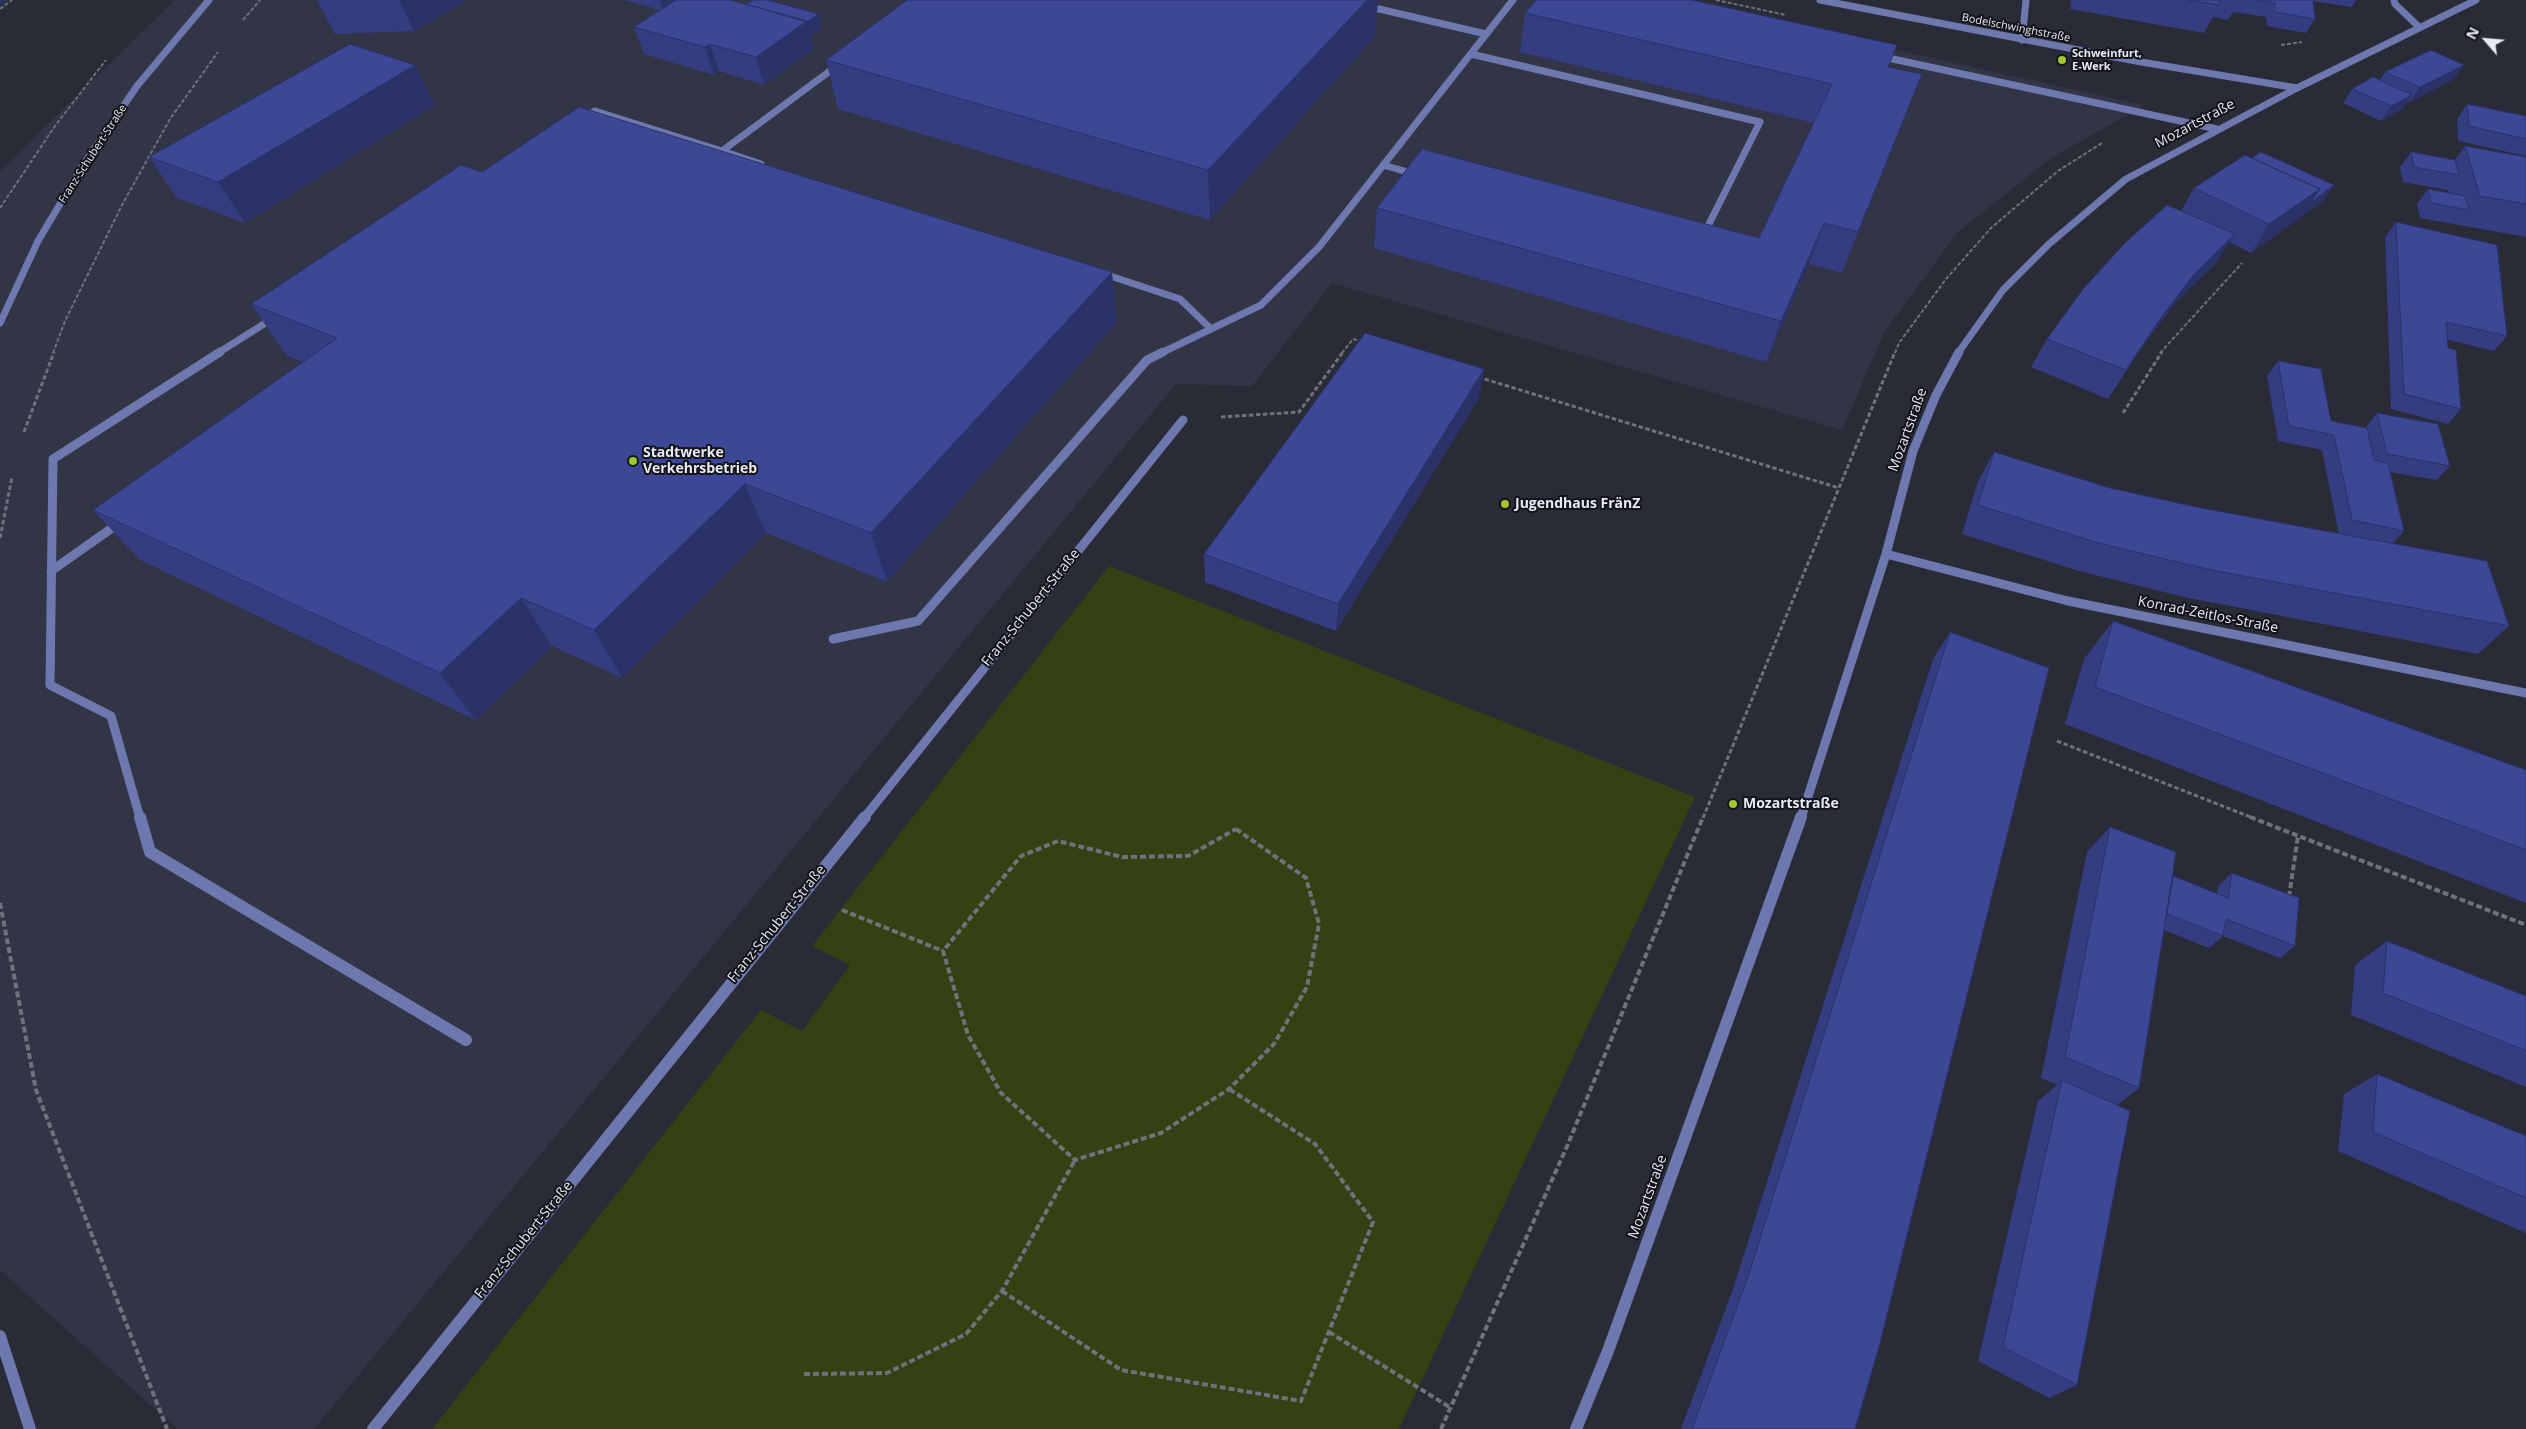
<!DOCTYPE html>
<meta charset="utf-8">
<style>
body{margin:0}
#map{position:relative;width:2526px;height:1429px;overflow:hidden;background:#292b37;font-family:"Open Sans",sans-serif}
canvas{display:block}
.north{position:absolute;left:2461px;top:15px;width:50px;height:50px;-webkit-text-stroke:4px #131419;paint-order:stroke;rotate:297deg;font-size:14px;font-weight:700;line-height:20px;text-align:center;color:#e8eaf1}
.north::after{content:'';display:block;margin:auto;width:18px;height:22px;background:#e8eaf1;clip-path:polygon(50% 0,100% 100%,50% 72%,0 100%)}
</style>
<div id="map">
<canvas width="2526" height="1429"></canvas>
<div class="north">N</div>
</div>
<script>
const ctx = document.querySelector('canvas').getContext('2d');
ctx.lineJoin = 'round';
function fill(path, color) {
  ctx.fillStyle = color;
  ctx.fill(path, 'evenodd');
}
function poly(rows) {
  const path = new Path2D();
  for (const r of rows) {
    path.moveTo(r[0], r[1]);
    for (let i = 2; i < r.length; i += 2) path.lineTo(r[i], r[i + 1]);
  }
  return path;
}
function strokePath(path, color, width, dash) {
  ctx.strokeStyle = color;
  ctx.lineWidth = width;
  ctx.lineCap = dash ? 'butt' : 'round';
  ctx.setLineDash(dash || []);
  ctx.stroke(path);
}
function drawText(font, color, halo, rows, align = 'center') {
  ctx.font = font + ' "Open Sans",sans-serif';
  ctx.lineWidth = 4;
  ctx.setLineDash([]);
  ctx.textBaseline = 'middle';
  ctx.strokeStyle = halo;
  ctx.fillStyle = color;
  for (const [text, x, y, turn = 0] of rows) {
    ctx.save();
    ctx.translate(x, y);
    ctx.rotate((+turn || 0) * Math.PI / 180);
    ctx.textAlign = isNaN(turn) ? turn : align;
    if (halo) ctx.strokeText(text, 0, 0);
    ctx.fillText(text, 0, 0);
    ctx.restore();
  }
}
fill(poly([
 [175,0,1671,0,2144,105,2050,159,1958,232,1885,331,1842,430,1332,283,1252,386,1176,384,314,1429,177,1429,0,1270,0,171]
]), '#313546');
fill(poly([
 [1109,566,1695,797,1399,1429,432,1429,761,1010,802,1031,850,965,812,946]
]), '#334113');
strokePath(poly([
 [1716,0,1786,15],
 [0,9,12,0],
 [243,20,260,0],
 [2281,45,2302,42],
 [0,208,55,126,106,60],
 [53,353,65,321,122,205,170,119,218,52],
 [1342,353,1353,339,1363,342],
 [1895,353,1899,343,1946,279,1991,228,2058,171,2102,143],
 [2160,353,2242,263]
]), '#6f717c', 2, [4, 2]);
strokePath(poly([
 [1478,377,1839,488],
 [2123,413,2162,352],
 [1221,417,1299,412,1343,352],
 [24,432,54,352],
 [0,538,12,477],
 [2057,741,2253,818],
 [1703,818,1895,352]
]), '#6f717c', 3, [4.5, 2.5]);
strokePath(poly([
 [2250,817,2526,925],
 [1236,829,1306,878,1319,924,1307,987,1274,1044,1229,1089,1161,1133,1075,1160,1001,1093,968,1035,943,951,1021,856,1058,841,1122,857,1188,856,1236,829],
 [2289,897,2298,836],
 [0,903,36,1090,167,1429],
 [842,910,943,951],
 [1002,1291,1121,1370,1301,1401,1373,1222,1315,1144,1229,1089],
 [1329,1332,1451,1408],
 [804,1374,887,1373,966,1334,1002,1291,1075,1160],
 [1441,1429,1568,1144,1703,817]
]), '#6f717c', 4, [6, 3]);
strokePath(poly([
 [1341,0,1486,34],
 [1471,54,1760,122,1703,236],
 [1879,56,2217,129],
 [584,118,595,111,722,151],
 [761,164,722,151,838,65],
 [1383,165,1418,175],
 [1101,273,1180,299,1211,329],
 [218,353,275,317],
 [1161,353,1261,305,1319,247,1513,0]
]), '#6c78ae', 7);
strokePath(poly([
 [51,571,122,521],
 [833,639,918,621,1147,360,1163,352],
 [140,818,111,716,50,685,53,459,220,352]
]), '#6c78ae', 9);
strokePath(poly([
 [140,817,150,852,466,1040]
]), '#6c78ae', 12);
strokePath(poly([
 [1820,0,2141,62,2297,88],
 [2394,0,2395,4,2419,27],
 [2022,40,2026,0],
 [0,323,38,241,82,167,137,86,209,0],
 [1958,353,2003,290,2049,244,2126,179,2297,88,2476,0]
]), '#6c78ae', 7);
strokePath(poly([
 [1886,554,2068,601,2526,693],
 [864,818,1183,420],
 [1801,818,1886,554,1913,451,1936,395,1959,352]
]), '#6c78ae', 9);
strokePath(poly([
 [0,1336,30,1429],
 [373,1429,865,817],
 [1576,1429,1608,1351,1801,817]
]), '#6c78ae', 12);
fill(poly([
 [317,0,467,0,414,31,335,34],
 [624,0,730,0,822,28,811,36,814,49,764,85,719,71,714,75,644,54,634,27,660,10],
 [907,0,1378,0,1375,36,1210,220,838,109,826,60],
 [2071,0,2356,0,2352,7,2313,1,2315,19,2306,33,2267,26,2266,17,2233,12,2228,20,2213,17,2204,33,2070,9],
 [1525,13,1889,67,1906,114,1842,273,1809,264,1766,362,1374,248,1377,208,1759,238,1814,123,1520,52],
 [415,65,435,105,245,223,177,198,149,157],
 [2385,72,2454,79,2410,102,2408,101,2402,109,2381,121,2343,103,2352,89,2380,80],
 [2467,104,2526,116,2526,156,2458,141,2457,119],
 [2465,146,2526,157,2526,237,2420,218,2417,204,2428,189,2449,193,2448,190,2403,182,2400,167,2411,152,2455,160],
 [482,172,1117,322,887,582,766,533,622,678,552,646,476,720,140,560,93,510,303,362,286,355,251,304],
 [2194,188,2324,200,2251,253,2229,242,2216,263,2176,302,2142,347,2108,399,2031,367,2047,339,2181,211],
 [2396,222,2507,336,2494,351,2448,340,2448,348,2461,409,2448,424,2391,409,2385,237],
 [2278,361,2331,421,2365,428,2377,413,2450,466,2437,480,2390,472,2404,531,2392,544,2509,626,2478,654,2184,597,2079,571,1962,534,1978,481,1994,452,2110,488,2196,507,2339,534,2322,450,2278,441,2267,376],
 [1479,398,1336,631,1205,582,1204,554],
 [2113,621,2526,770,2526,903,2065,724,2084,659],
 [1950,632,1855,1429,1681,1429,1732,1292,1933,659],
 [2110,827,2173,876,2217,894,2218,886,2232,873,2295,946,2280,958,2223,936,2209,948,2164,930,2139,1088,2117,1105,2077,1385,2049,1398,1978,1361,2038,1101,2057,1085,2041,1078,2087,852],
 [2387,941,2526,996,2526,1087,2351,1015,2355,965],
 [2377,1074,2526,1136,2526,1233,2338,1151,2344,1094]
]), '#343d80');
fill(poly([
 [0,0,7,0,0,6],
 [399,0,467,0,414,31],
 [660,0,681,0,664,11],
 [1367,0,1378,0,1375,36,1210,220,1208,170],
 [819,14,822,28,811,36,814,49,764,85,756,57],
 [710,44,719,71,714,75,705,47],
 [415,65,435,105,245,223,218,182],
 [2464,65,2454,79,2410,102,2420,87],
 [1922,74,1906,114,1842,273,1858,232],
 [2412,95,2402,109,2381,121,2391,106],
 [2334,185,2324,200,2251,253,2269,224,2320,189],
 [1824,223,1809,264,1766,362,1781,321],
 [2235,234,2216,263,2176,302,2142,347,2108,399,2160,319,2194,274],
 [1112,272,1117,322,887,582,871,533],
 [1484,369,1479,398,1336,631,1338,604],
 [745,484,766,533,622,678,594,630],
 [521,598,552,646,476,720,440,673]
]), '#2a3268');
const building = poly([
 [676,0,730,0,807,21,756,57,710,44,705,47,634,27,676,0],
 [753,0,768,0,819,14,807,22,746,4,753,0],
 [907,0,1367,0,1208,170,826,60,907,0],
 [1536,0,1692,0,1897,45,1888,67,1922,74,1858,232,1824,223,1781,321,1377,208,1422,149,1759,238,1832,84,1525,13,1536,0],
 [2188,0,2219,0,2219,5,2188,0],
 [2254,0,2313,0,2315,19,2275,12,2275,3,2254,0],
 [350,44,415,65,218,182,149,157,350,44],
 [2431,50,2464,65,2420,87,2385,72,2431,50],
 [2373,77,2412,95,2391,106,2352,89,2373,77],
 [2467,104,2526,116,2526,139,2469,126,2467,104],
 [579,107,1112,272,871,533,745,484,594,630,521,598,440,673,93,510,337,338,251,304,461,165,482,172,579,107],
 [2465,146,2526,157,2526,204,2480,196,2465,146],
 [2261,152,2334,185,2310,203,2320,189,2252,158,2261,152],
 [2411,152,2455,160,2459,175,2414,167,2411,152],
 [2245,155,2320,189,2269,224,2194,188,2245,155],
 [2428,189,2465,196,2469,210,2431,203,2428,189],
 [2167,205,2235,234,2194,274,2160,319,2126,370,2047,339,2083,289,2125,243,2167,205],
 [2396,222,2497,245,2507,336,2446,322,2448,348,2456,350,2461,409,2404,394,2396,222],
 [1365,333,1484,369,1338,604,1204,554,1365,333],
 [2278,361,2321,369,2331,421,2367,428,2374,460,2388,463,2404,531,2352,520,2334,435,2289,426,2278,361],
 [2377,413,2438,424,2450,466,2387,454,2377,413],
 [1994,452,2110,488,2196,507,2487,561,2509,626,2207,569,2098,543,1978,505,1994,452],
 [2113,621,2526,770,2526,850,2095,687,2113,621],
 [1950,632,2049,668,1879,1347,1855,1429,1692,1429,1748,1277,1950,632],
 [2110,827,2176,852,2139,1088,2065,1057,2110,827],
 [2232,873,2299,898,2295,946,2226,919,2223,936,2167,914,2173,876,2228,898,2232,873],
 [2387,941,2526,996,2526,1051,2383,993,2387,941],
 [2377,1074,2526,1136,2526,1198,2373,1132,2377,1074],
 [2062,1080,2130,1111,2077,1385,2003,1347,2062,1080]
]);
fill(building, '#3c4795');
strokePath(building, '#2a3268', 1);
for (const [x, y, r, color] of [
 [2062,60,5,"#a0c92b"],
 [633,461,5,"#a0c92b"],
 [1505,504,5,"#a0c92b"],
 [1733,804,5,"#a0c92b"]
]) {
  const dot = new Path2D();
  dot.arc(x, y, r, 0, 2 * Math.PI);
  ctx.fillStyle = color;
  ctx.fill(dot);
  strokePath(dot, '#131419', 2);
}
drawText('11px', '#e8eaf1', '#131419', [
 ["Bodelschwinghstraße",2016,28,11],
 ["Franz-Schubert-Straße",93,154,-57]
]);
drawText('bold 11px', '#e8eaf1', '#131419', [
 ["Schweinfurt,",2072,54],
 ["E-Werk",2072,67]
], 'left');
drawText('14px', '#e8eaf1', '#131419', [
 ["Mozartstraße",2195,124,-28],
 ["Mozartstraße",1908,430,-70],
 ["Franz-Schubert-Straße",1031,608,-51],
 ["Konrad-Zeitlos-Straße",2208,615,11],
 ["Franz-Schubert-Straße",777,924,-51],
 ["Mozartstraße",1648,1197,-70],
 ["Franz-Schubert-Straße",524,1240,-51]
]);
drawText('bold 14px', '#e8eaf1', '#131419', [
 ["Stadtwerke",643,453],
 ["Verkehrsbetrieb",643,469],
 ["Jugendhaus FränZ",1515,504],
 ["Mozartstraße",1743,804]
], 'left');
</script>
